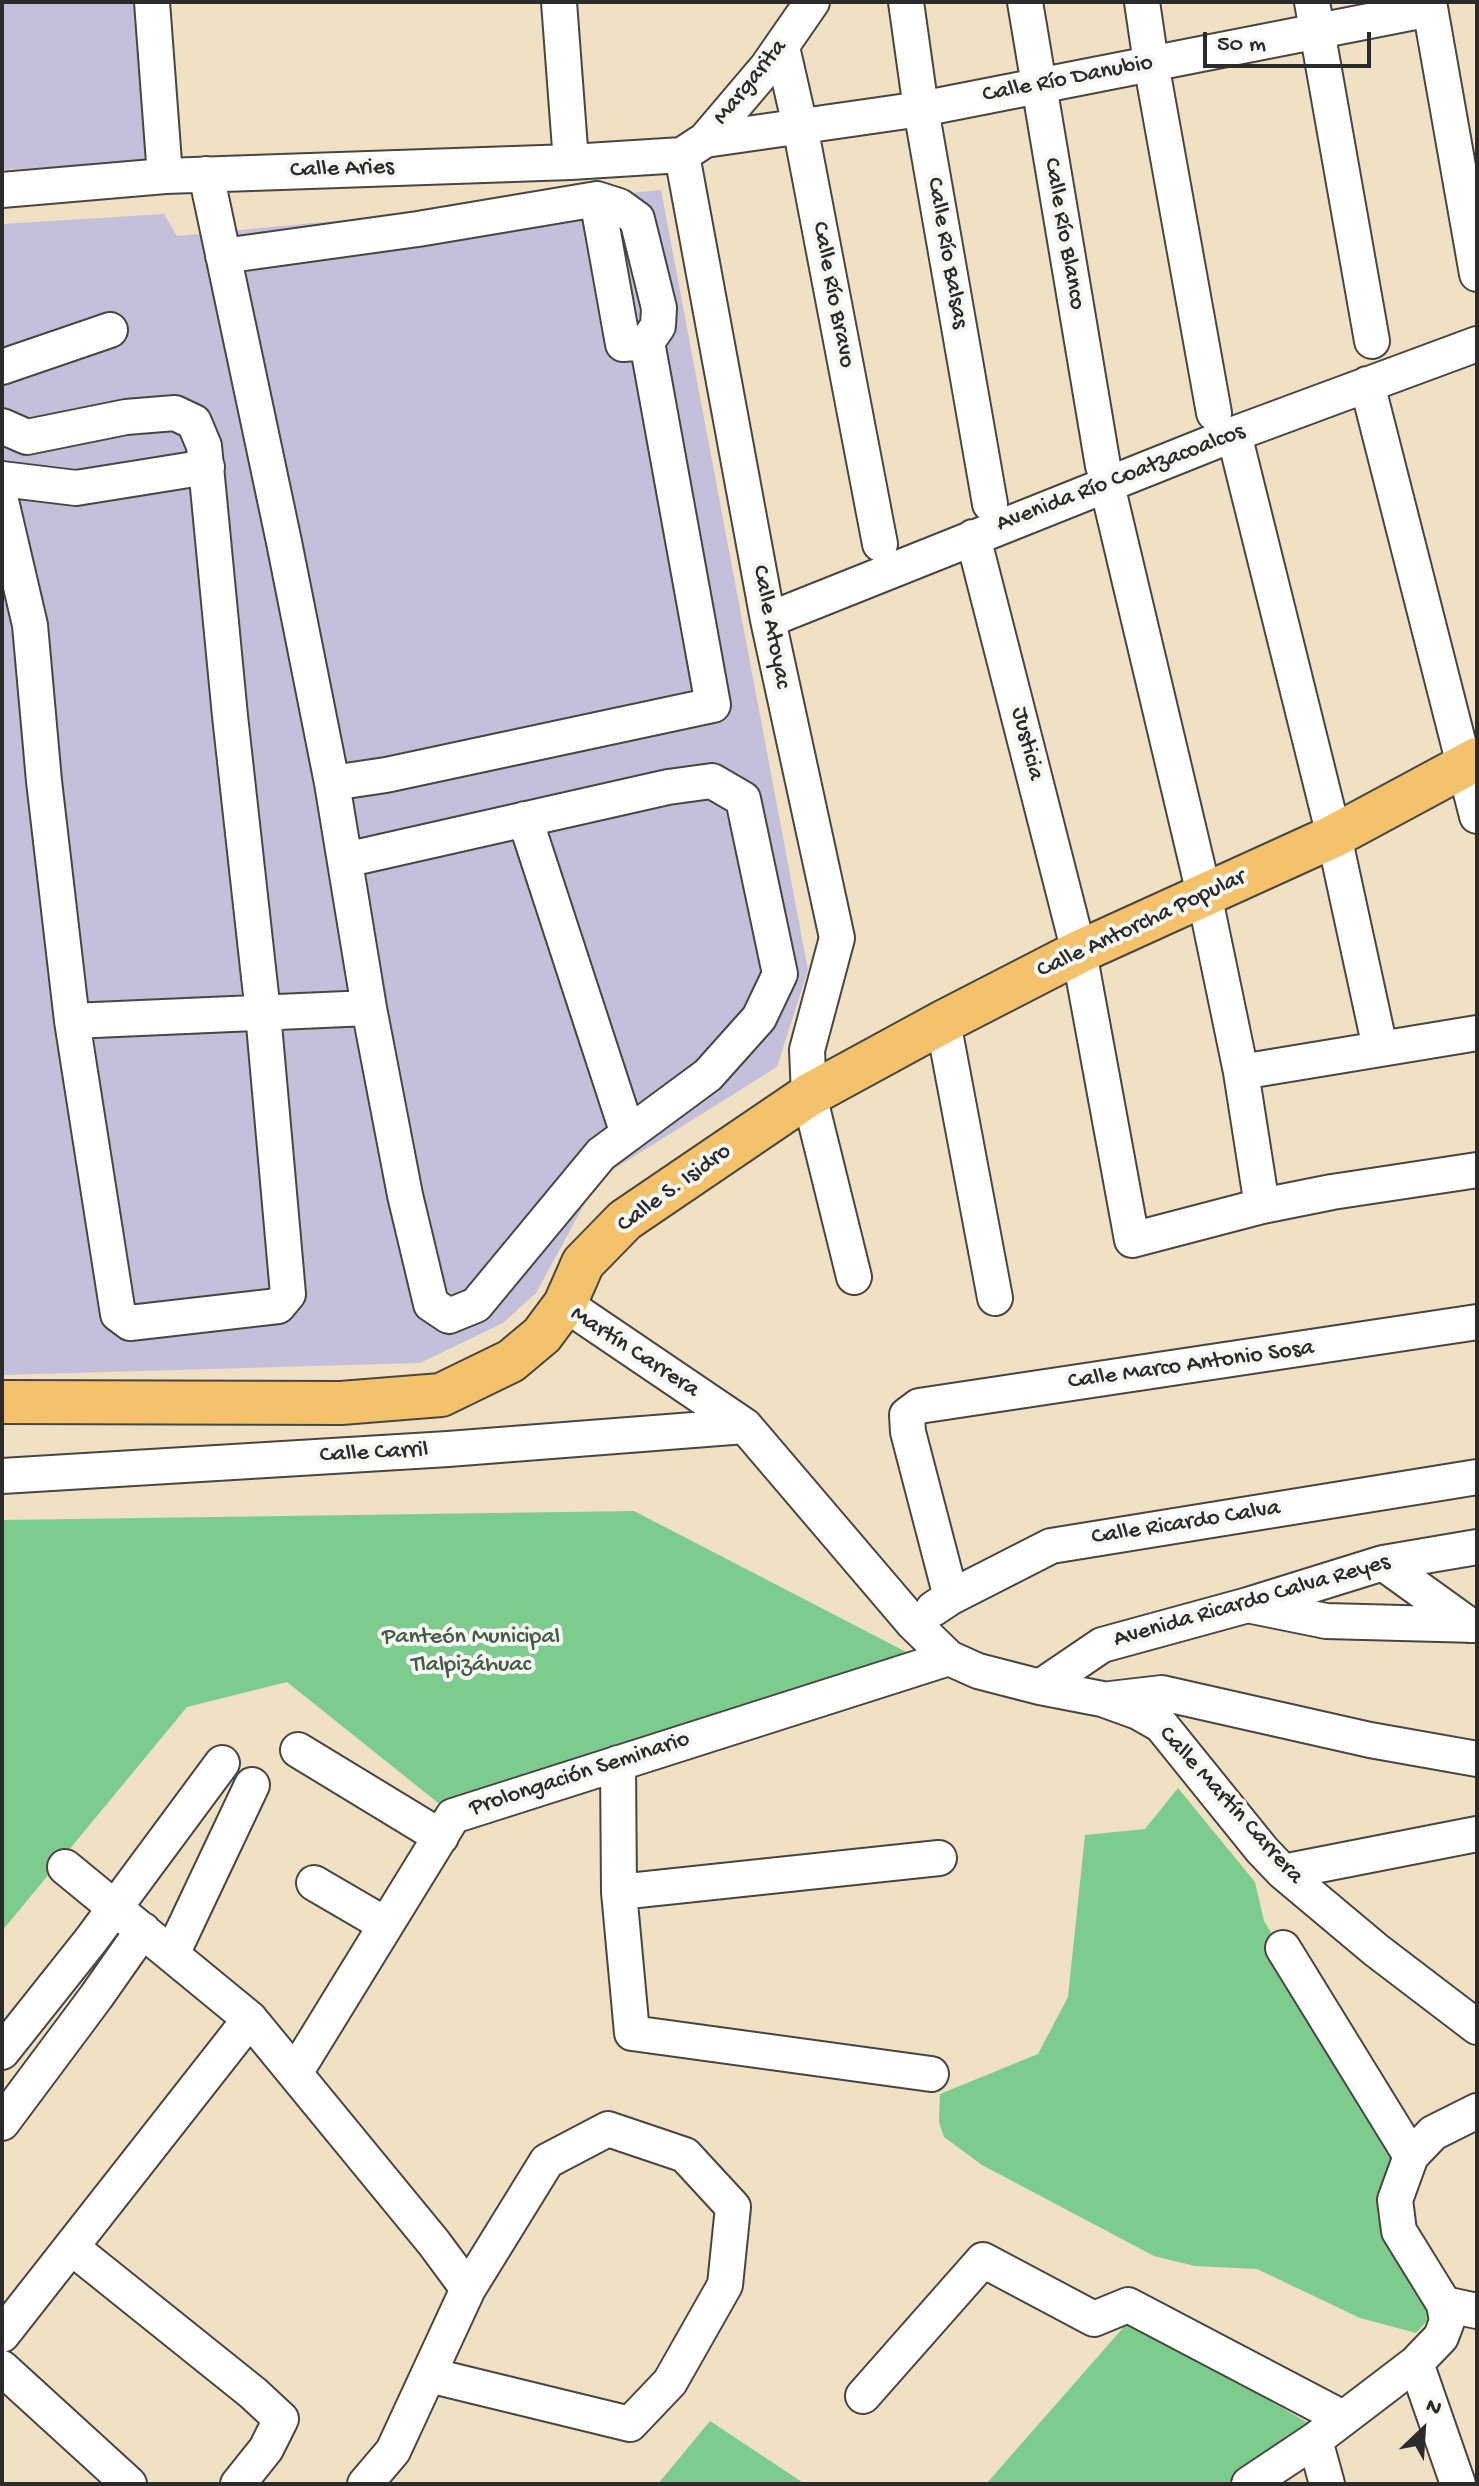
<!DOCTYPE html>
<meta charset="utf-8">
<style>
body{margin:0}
#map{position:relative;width:1479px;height:2486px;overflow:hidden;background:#f0e1c4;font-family:"Gochi Hand",sans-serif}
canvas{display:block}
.frame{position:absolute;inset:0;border:4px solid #2b2b2b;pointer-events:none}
.north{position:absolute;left:1383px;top:2390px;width:80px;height:80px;-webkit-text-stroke:6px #f6f6f2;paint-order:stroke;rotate:25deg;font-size:22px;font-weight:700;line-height:32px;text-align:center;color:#2b2b2b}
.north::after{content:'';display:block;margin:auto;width:28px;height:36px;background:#2b2b2b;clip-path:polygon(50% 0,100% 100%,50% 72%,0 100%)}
.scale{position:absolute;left:1203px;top:32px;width:168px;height:36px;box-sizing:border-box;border:4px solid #2b2b2b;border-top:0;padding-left:10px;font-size:24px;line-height:28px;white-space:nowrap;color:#2b2b2b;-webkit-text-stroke:6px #f6f6f2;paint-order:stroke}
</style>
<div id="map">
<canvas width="1479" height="2486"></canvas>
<div class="frame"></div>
<div class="north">N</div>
<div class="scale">50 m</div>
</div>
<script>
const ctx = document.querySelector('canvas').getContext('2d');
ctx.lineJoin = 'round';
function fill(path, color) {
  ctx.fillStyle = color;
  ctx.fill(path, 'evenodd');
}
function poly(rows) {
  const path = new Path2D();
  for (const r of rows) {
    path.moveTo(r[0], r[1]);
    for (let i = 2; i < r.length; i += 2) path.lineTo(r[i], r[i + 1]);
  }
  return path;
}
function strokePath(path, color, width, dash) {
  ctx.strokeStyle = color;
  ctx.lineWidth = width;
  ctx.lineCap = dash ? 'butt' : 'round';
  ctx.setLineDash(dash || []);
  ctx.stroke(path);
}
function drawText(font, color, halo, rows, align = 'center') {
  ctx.font = font + ' "Gochi Hand",sans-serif';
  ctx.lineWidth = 8;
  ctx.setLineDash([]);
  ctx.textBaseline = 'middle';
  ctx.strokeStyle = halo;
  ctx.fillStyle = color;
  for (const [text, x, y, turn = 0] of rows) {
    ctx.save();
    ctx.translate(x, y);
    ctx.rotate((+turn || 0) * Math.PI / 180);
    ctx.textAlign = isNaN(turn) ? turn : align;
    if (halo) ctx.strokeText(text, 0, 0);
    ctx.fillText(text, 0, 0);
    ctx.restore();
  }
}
fill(poly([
 [2,2,133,2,148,161,2,170],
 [661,190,808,970,777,1067,598,1179,536,1293,503,1323,420,1363,2,1375,2,224,164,214,177,236]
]), '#c4c0db');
fill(poly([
 [634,1511,914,1656,442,1806,287,1682,187,1707,2,1931,2,1520],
 [1178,1788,1255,1882,1264,1921,1400,2142,1382,2192,1377,2214,1406,2277,1429,2305,1427,2321,1416,2333,1360,2318,1257,2269,1195,2266,1154,2256,982,2165,944,2137,939,2122,940,2094,1038,2054,1068,1997,1085,1835,1145,1829],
 [1130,2320,1310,2424,1226,2484,986,2484],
 [710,2421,805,2484,658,2484]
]), '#7ccd8d');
const minor = poly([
 [152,2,165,176],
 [559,2,571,162],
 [906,2,921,109,990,504],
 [1025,2,1103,466],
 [1142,2,1151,63,1214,413],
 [1312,2,1372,341],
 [1429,2,1477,274],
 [782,47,800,126,880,544],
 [705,140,921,109,1430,9],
 [682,155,768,620,837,938,807,1050,809,1095,854,1277],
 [206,174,284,542,332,783,386,775,713,705,647,342],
 [2,190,165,176,571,162,682,155,705,140,767,67,812,2],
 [223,256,418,229,597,199,619,206,637,219,659,308,658,326,647,342,623,344,597,199],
 [2,367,110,330],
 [1367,384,1477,816],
 [2,426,27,437,126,417,175,413,194,422,204,446,230,716,263,1013,288,1294,278,1306,130,1323,118,1314,72,1021,44,781,30,625,2,505],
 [1234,434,1334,836,1380,1048],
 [2,479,76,488,207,467],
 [1107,485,1204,894,1241,1072,1262,1206],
 [973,537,1079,952,1132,1240,1262,1206,1332,1192,1477,1170],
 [768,620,1234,434,1477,344],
 [332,783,369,1008,405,1195,431,1304,449,1316,476,1305,601,1154,708,1075,759,1018,780,974,743,799,712,781,668,787,345,860],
 [525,819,628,1134],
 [72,1021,369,1008],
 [943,1022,995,1298],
 [1241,1072,1477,1033],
 [565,1304,745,1426,913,1623,949,1658,978,1671,1040,1687,1102,1699,1138,1712,1161,1725,1262,1850,1283,1872,1376,1950,1477,2027],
 [2,1476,448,1449,745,1426],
 [1383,1563,1469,1625],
 [951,1597,908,1432,907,1415,919,1406,1477,1322],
 [1252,1606,1326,1621,1477,1625],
 [933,1609,951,1597,1051,1546,1477,1477],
 [1040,1687,1102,1645,1248,1605,1383,1563,1477,1547],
 [1110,1699,1162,1693,1370,1740,1477,1759],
 [298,1750,441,1837],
 [618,1763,619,1892,632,2033,931,2074],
 [65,1867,250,2019,434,2243,468,2289],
 [1283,1872,1477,1834],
 [314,1883,386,1925],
 [619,1892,939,1858],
 [1283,1948,1411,2156],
 [172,1954,252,1785],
 [2,2052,91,1940,222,1763],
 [295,2073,453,1816,949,1658],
 [2,2123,96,1997,143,1930],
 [71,2247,253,2393,281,2419,266,2449,238,2484],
 [1444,2304,1477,2311],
 [2,2335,250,2019],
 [1416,2363,1458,2484],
 [2,2368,129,2484],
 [863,2396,983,2260,1094,2319,1128,2305,1343,2418],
 [1315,2440,1327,2484],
 [365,2484,393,2451,468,2289,547,2161,608,2129,685,2155,733,2207,725,2285,670,2382,630,2424,429,2375],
 [1249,2484,1315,2440,1416,2363,1441,2337,1447,2321,1444,2304,1399,2231,1395,2200,1411,2156,1433,2133,1477,2111]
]);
const major = poly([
 [2,1402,341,1403,441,1395,511,1361,542,1335,565,1304,583,1263,625,1220,809,1095,943,1022,1079,952,1334,836,1477,759]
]);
strokePath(minor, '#494642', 38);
strokePath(major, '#494642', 46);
strokePath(minor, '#fff', 34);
strokePath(major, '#f3c26a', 42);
drawText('24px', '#2b2b2b', '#f6f6f2', [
 ["Calle Río Danubio",1068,80,-11],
 ["Margarita",751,83,-51],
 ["Calle Aries",342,170,-2],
 ["Calle Río Blanco",1063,234,80],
 ["Calle Río Balsas",946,253,80],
 ["Calle Río Bravo",832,295,79],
 ["Avenida Río Coatzacoalcos",1121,479,-21],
 ["Calle Atoyac",770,627,79],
 ["Justicia",1026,744,76],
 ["Calle Antorcha Popular",1142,925,-25],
 ["Calle S. Isidro",675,1189,-36],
 ["Martín Carrera",634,1353,33],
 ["Calle Marco Antonio Sosa",1191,1366,-8],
 ["Calle Carril",374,1454,-3],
 ["Calle Ricardo Calva",1186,1524,-9],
 ["Avenida Ricardo Calva Reyes",1252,1602,-16],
 ["Prolongación Seminario",580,1775,-18],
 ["Calle Martín Carrera",1230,1806,48]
]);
drawText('24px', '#435c48', '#f6f6f2', [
 ["Panteón Municipal",471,1638],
 ["Tlalpizáhuac",471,1666]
]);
</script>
